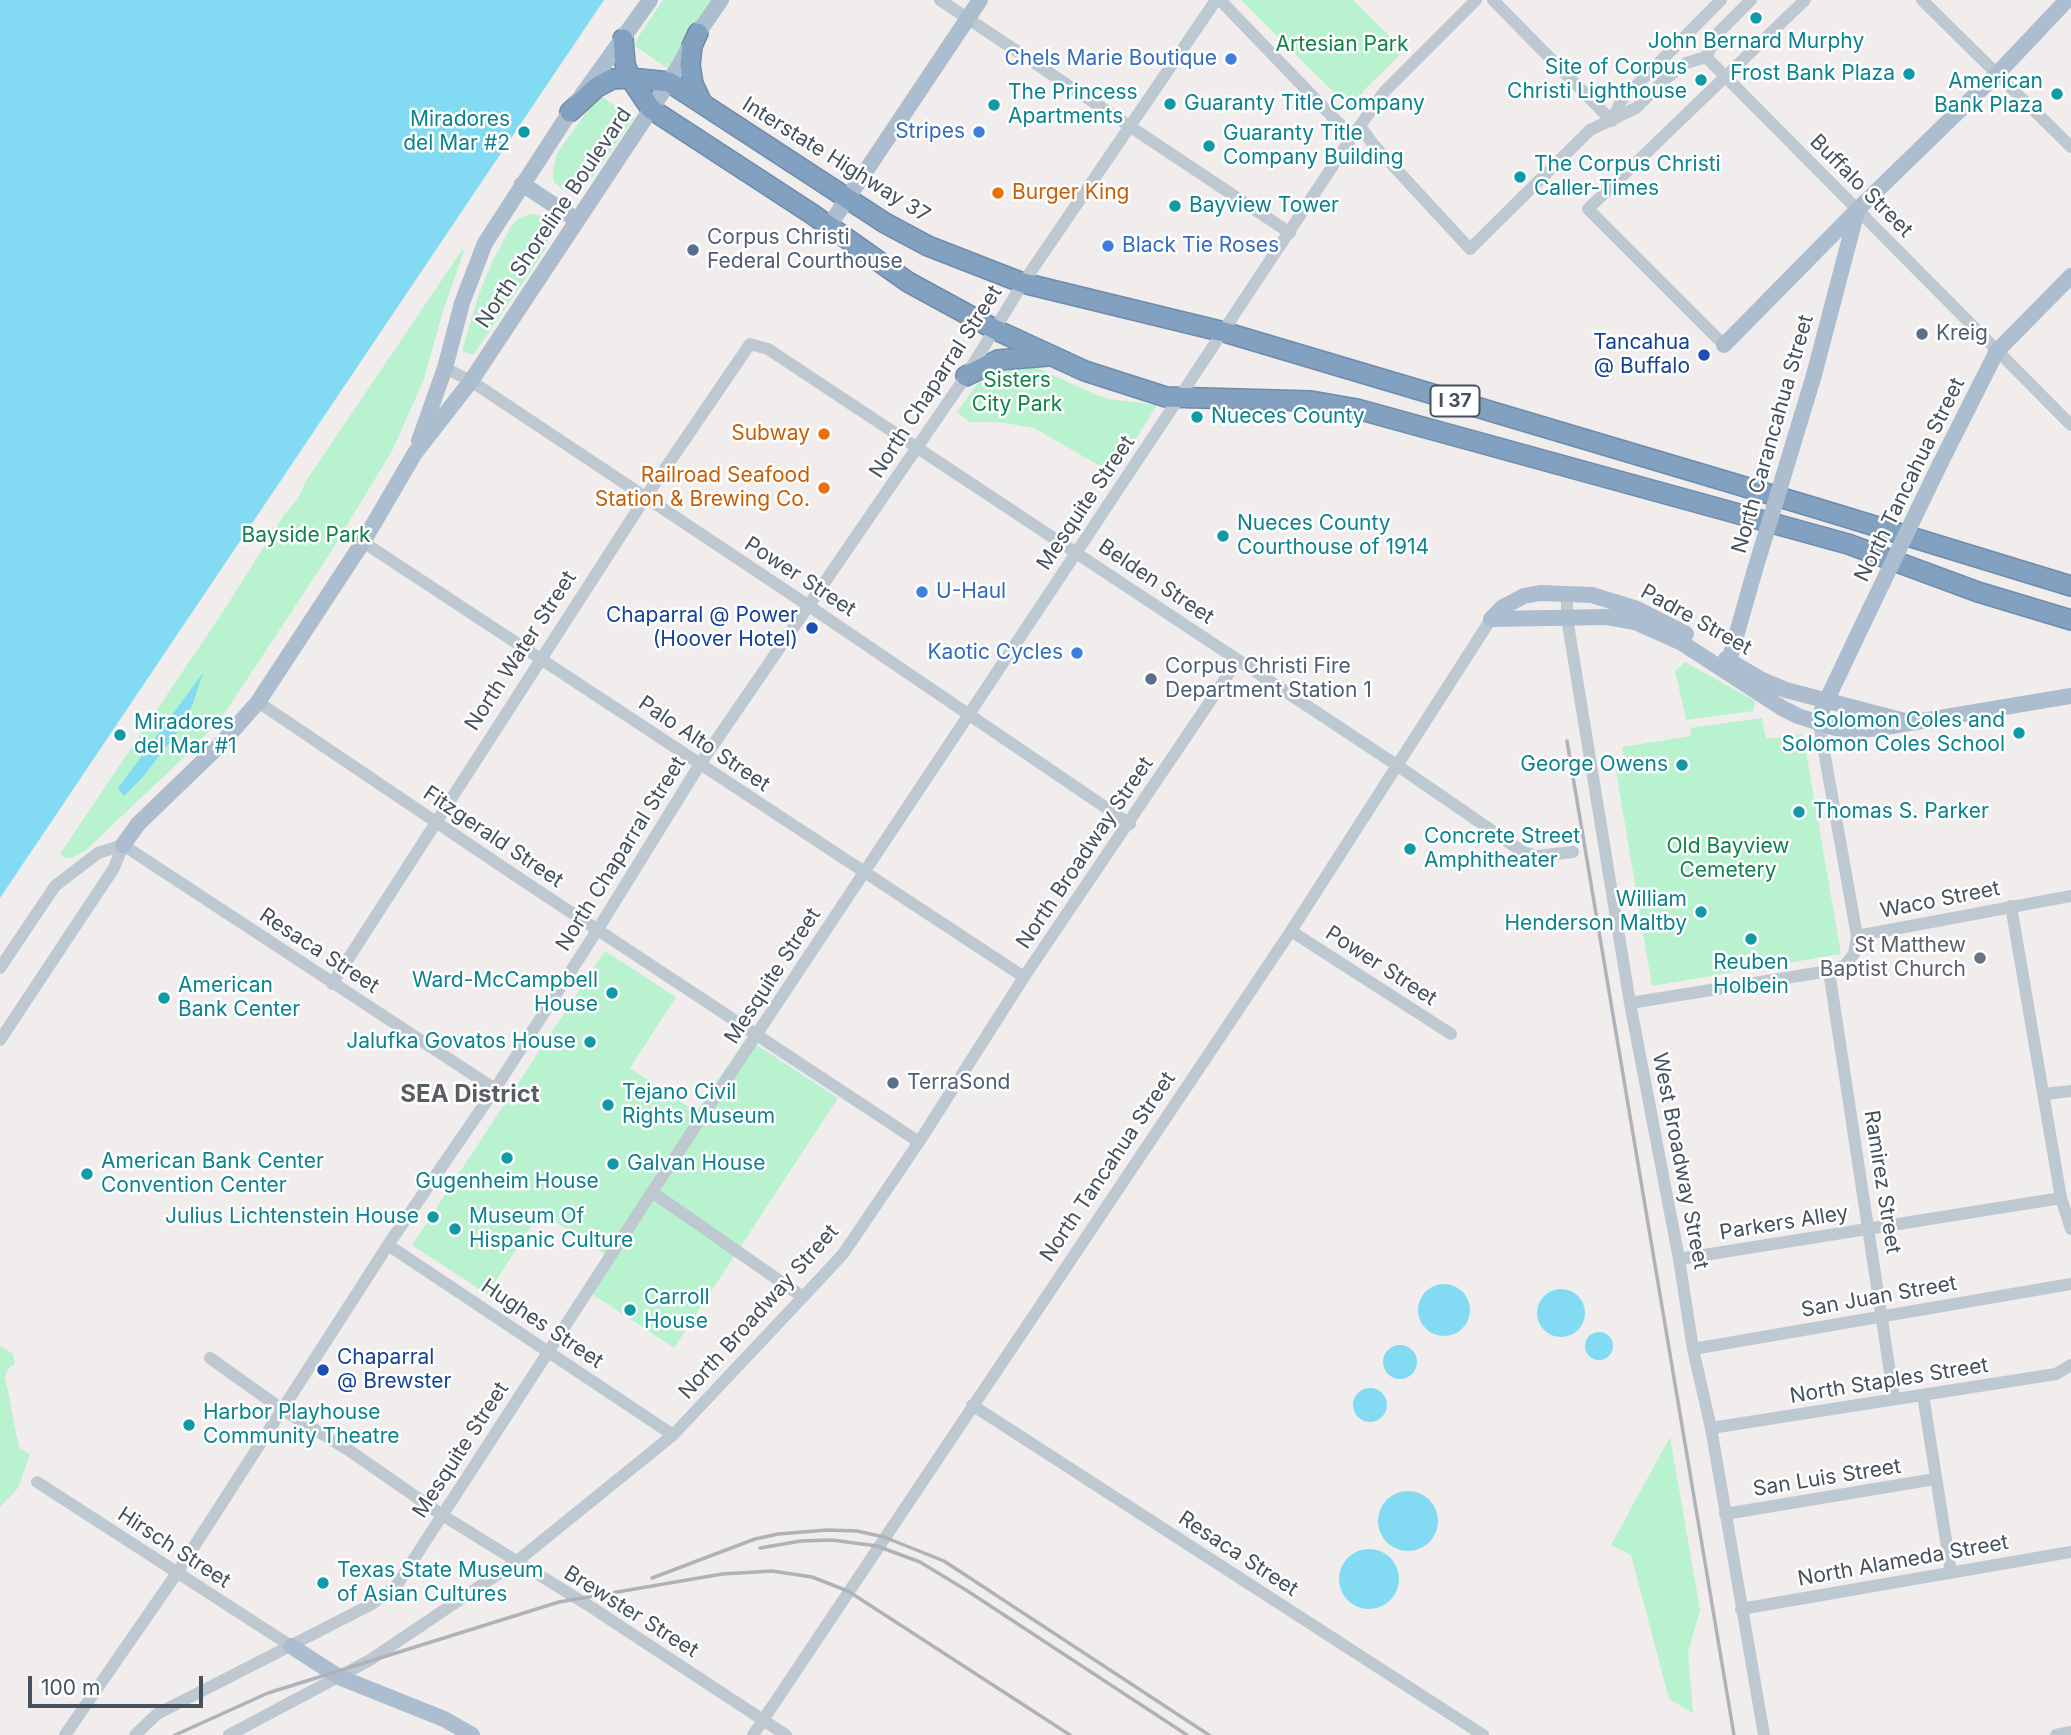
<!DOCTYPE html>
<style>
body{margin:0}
#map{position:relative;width:2071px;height:1735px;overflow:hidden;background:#f1eded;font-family:Inter,sans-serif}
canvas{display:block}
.scale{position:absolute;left:28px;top:1676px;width:175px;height:32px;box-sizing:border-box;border:4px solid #45515c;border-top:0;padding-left:9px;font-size:21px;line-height:24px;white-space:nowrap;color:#45515c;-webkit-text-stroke:5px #fff;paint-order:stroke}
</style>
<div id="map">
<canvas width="2071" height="1735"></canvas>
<div class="scale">100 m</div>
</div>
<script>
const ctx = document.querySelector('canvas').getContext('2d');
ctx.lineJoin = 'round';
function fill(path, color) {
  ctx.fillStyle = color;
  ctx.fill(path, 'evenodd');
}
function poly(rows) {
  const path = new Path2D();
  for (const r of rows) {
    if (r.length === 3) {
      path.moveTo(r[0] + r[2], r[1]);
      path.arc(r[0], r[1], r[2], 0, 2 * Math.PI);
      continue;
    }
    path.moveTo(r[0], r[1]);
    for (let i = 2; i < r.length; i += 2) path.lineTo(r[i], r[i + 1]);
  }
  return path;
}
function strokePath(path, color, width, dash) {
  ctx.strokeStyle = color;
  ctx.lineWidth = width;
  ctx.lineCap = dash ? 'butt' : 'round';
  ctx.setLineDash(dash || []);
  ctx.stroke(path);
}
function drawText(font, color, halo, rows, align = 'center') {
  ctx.font = font + ' Inter,sans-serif';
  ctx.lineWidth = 5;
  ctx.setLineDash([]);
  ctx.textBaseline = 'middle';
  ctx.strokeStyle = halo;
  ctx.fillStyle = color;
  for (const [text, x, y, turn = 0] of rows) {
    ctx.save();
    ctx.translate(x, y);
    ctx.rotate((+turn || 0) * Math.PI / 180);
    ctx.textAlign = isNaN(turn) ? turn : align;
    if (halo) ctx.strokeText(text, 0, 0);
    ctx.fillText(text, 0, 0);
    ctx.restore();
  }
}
fill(poly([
 [663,0,712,0,667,68,635,46,637,39],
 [1241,0,1353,0,1404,51,1367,87,1350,108],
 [599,95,634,118,589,182,576,191,566,192,554,182,553,169,557,153],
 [531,214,539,215,545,220,548,241,545,250,473,355,462,351,479,294,492,262,512,225,519,218],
 [462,250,464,251,444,308,424,379,393,449,329,555,226,711,198,744,87,849,74,857,65,858,60,854,224,610,284,515,297,500,306,481],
 [1027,363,1096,395,1109,399,1157,405,1114,474,1034,428,999,422,970,422,957,412,981,379,993,368],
 [1685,662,1755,701,1753,711,1686,720,1675,671],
 [1762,718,1766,739,1803,734,1841,954,1652,986,1615,764,1625,763,1622,747,1691,736,1690,728],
 [605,951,676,997,630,1068,696,1112,746,1038,838,1098,674,1348,589,1292,610,1258,541,1212,487,1294,412,1245],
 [0,1346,13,1354,15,1364,8,1369,5,1376,19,1448,30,1454,18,1488,0,1507],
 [1670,1437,1700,1610,1688,1652,1693,1713,1669,1699,1631,1555,1611,1545]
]), '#b8f2ce');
fill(poly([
 [0,0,604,0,0,898],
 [203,673,192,706,176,734,143,777,124,796,118,788],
 [1444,1310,26],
 [1561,1313,24],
 [1599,1346,14],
 [1400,1362,17],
 [1370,1405,17],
 [1408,1521,30],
 [1369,1579,30]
]), '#82dbf2');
const highway = poly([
 [698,33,692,46,690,65,693,84,702,103],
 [623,39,625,64,630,78,651,109,812,214,908,282,996,330,1085,371,1166,397,1311,401,1357,409,1848,544,1978,592,2071,620],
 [570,112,597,87,612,79,630,78,669,82,885,223,928,246,1023,283,1224,332,1816,508,2071,586],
 [966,376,998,360,1048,356]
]);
strokePath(highway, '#6d8bac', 22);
strokePath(poly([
 [940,0,1290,233],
 [1220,0,1352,137],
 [1493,0,1612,121],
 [1922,0,2071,147],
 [1706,57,2071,425],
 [1706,57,1719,32,1751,0],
 [1612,121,1621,101,1721,0],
 [1360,126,1373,144,1470,249,1590,130,1636,108,1663,81,1686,63,1706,57],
 [1724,345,1588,209,1805,0],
 [445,368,471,381,809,606,1130,824],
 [363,542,1024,977],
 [1567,593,1567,618,1630,1003,1679,1259,1693,1349,1711,1428,1764,1735],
 [258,702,522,880,919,1142],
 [123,845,495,1089],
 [2011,906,2061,1198,2071,1229],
 [1291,931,1451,1034],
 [1857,936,2071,896],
 [0,968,55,886,98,853,123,845],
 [1829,971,1894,1399],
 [332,984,645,498,750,344,768,349,1398,766,1523,852,1537,856,1573,852],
 [1630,1003,1829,971,1845,965,1854,954,1857,936,1819,723],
 [0,1040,114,868,123,845],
 [2045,1094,2071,1091],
 [652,1192,803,1297],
 [388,1245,673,1435],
 [1679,1259,2061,1198],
 [1693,1349,2071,1284],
 [210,1358,283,1410,350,1451,442,1515,591,1607,786,1735],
 [1923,1395,1951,1572],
 [972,1405,1483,1735],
 [1711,1428,2056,1374,2071,1365],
 [37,1482,291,1646],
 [1725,1514,1935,1479],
 [1741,1609,2071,1552],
 [65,1735,177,1573,388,1245,495,1089,598,929,700,764,966,376,1023,283,1216,0],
 [135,1735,157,1714,372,1604,397,1585,652,1192,1352,137,1384,92,1476,0],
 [229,1735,370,1660,516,1562,673,1435,803,1297,843,1254,919,1142,1024,977,1238,660],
 [753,1735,1291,931,1491,619],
 [2056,1735,2071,1732]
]), '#bdc8d1', 12);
strokePath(poly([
 [522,184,577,220],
 [829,226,980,0],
 [1724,345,1858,209,1997,74,2067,0],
 [1814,375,1857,211],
 [419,441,445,368,462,303,485,243,570,112,650,0],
 [1940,464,1997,351,2071,276],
 [1491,619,1607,617,1635,622,1682,643,1782,708,1798,716,1835,728,1857,730,1880,728,2071,696],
 [1491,619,1503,607,1524,596,1540,593,1592,595,1637,609,1686,634],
 [1726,659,1762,680,1786,690,1905,721],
 [1727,668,1754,573],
 [1822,710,1870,609],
 [123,845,138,824,221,744,258,702,363,542,415,453,471,381,669,82,698,33,721,0],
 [291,1646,339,1677,444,1719,472,1735]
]), '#abbdcf', 16);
strokePath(highway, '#82a0c0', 19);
strokePath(poly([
 [1567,741,1734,1735],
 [760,1548,801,1541,832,1540,877,1546,920,1562,966,1590,1187,1735],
 [652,1578,755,1539,778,1534,827,1530,857,1531,884,1537,944,1561,1209,1735],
 [175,1735,268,1693,559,1602,722,1574,772,1571,812,1577,848,1591,1070,1735]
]), '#afb3b9', 3.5);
strokePath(poly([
 [1754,573,1814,375],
 [1870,609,1940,464]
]), '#abbdcf', 16);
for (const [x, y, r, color] of [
 [1756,18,7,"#0f9aa8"],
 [1231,59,7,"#3f7fe0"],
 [1909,74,7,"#0f9aa8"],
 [1701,80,7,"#0f9aa8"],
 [2057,94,7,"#0f9aa8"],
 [1170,104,7,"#0f9aa8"],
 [994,105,7,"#0f9aa8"],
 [524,132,7,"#0f9aa8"],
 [979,132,7,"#3f7fe0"],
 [1209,146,7,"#0f9aa8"],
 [1520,177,7,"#0f9aa8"],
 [998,193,7,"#e8710a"],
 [1175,206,7,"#0f9aa8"],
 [1108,246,7,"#3f7fe0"],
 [693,250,7,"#5c6f8a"],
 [1922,334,7,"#5c6f8a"],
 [1704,355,7,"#1a4fb4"],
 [1197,417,7,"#0f9aa8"],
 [824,434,7,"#e8710a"],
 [824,488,7,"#e8710a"],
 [1223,536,7,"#0f9aa8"],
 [922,592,7,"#3f7fe0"],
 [812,628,7,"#1a4fb4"],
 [1077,653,7,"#3f7fe0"],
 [1151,679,7,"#5c6f8a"],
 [2019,733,7,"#0f9aa8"],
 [120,735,7,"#0f9aa8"],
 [1682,765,7,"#0f9aa8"],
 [1799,812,7,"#0f9aa8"],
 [1410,849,7,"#0f9aa8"],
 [1701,912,7,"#0f9aa8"],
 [1751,939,7,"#0f9aa8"],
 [1980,958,7,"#6b7280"],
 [612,993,7,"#0f9aa8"],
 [164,998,7,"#0f9aa8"],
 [590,1042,7,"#0f9aa8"],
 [893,1083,7,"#5c6f8a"],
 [608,1105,7,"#0f9aa8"],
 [507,1158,7,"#0f9aa8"],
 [613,1164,7,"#0f9aa8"],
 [87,1174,7,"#0f9aa8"],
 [433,1217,7,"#0f9aa8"],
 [455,1229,7,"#0f9aa8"],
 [630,1310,7,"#0f9aa8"],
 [323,1370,7,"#1a4fb4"],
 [189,1425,7,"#0f9aa8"],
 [323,1583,7,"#0f9aa8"]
]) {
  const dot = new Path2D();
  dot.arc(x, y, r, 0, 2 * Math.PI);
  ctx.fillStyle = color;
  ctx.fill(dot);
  strokePath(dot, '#fff', 2.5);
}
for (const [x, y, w] of [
 [1455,401,49]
]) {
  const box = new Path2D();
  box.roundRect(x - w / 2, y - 15.5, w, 31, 5);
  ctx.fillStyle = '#fff';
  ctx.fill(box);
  strokePath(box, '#45515c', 2);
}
drawText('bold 19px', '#45515c', null, [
 ["I 37",1455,401]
]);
drawText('21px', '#0d838f', '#fff', [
 ["John Bernard Murphy",1756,42,"center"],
 ["Site of Corpus",1687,68,"right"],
 ["Christi Lighthouse",1687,92,"right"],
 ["Frost Bank Plaza",1895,74,"right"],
 ["American",2043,82,"right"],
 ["Bank Plaza",2043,106,"right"],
 ["The Princess",1008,93],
 ["Apartments",1008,117],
 ["Guaranty Title Company",1184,104],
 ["Miradores",510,120,"right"],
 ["del Mar #2",510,144,"right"],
 ["Guaranty Title",1223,134],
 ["Company Building",1223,158],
 ["The Corpus Christi",1534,165],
 ["Caller-Times",1534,189],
 ["Bayview Tower",1189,206],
 ["Nueces County",1211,417],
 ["Nueces County",1237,524],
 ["Courthouse of 1914",1237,548],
 ["Solomon Coles and",2005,721,"right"],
 ["Solomon Coles School",2005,745,"right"],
 ["Miradores",134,723],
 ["del Mar #1",134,747],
 ["George Owens",1668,765,"right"],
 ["Thomas S. Parker",1813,812],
 ["Concrete Street",1424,837],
 ["Amphitheater",1424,861],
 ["William",1687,900,"right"],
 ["Henderson Maltby",1687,924,"right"],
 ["Reuben",1751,963,"center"],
 ["Holbein",1751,987,"center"],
 ["Ward-McCampbell",598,981,"right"],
 ["House",598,1005,"right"],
 ["American",178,986],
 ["Bank Center",178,1010],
 ["Jalufka Govatos House",576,1042,"right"],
 ["Tejano Civil",622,1093],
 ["Rights Museum",622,1117],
 ["American Bank Center",101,1162],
 ["Convention Center",101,1186],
 ["Galvan House",627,1164],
 ["Gugenheim House",507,1182,"center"],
 ["Julius Lichtenstein House",419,1217,"right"],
 ["Museum Of",469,1217],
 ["Hispanic Culture",469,1241],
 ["Carroll",644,1298],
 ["House",644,1322],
 ["Harbor Playhouse",203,1413],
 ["Community Theatre",203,1437],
 ["Texas State Museum",337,1571],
 ["of Asian Cultures",337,1595]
], 'left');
drawText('21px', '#118249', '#fff', [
 ["Artesian Park",1342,45],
 ["Sisters",1017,381],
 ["City Park",1017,405],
 ["Bayside Park",306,536],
 ["Old Bayview",1728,847],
 ["Cemetery",1728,871]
]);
drawText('21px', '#366cbe', '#fff', [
 ["Chels Marie Boutique",1217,59],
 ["Stripes",965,132],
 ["Black Tie Roses",1122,246,"left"],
 ["U-Haul",936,592,"left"],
 ["Kaotic Cycles",1063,653]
], 'right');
drawText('21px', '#45515c', '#fff', [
 ["Interstate Highway 37",836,160,32],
 ["Buffalo Street",1861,186,45],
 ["North Shoreline Boulevard",554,218,-56],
 ["North Chaparral Street",936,382,-57],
 ["North Carancahua Street",1773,434,-74],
 ["North Tancahua Street",1910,480,-64],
 ["Mesquite Street",1086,503,-56],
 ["Power Street",800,577,33],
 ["Belden Street",1156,582,34],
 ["Padre Street",1696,620,29],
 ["North Water Street",521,651,-57],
 ["Palo Alto Street",704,744,34],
 ["Fitzgerald Street",493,837,34],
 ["North Broadway Street",1085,853,-56],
 ["North Chaparral Street",621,854,-58],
 ["Waco Street",1940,900,-11],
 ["Resaca Street",319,951,33],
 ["Power Street",1381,966,33],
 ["Mesquite Street",773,976,-57],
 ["West Broadway Street",1680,1161,79],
 ["North Tancahua Street",1108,1167,-56],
 ["Ramirez Street",1882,1182,81],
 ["Parkers Alley",1784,1223,-9],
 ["San Juan Street",1879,1297,-10],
 ["North Broadway Street",759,1312,-48],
 ["Hughes Street",542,1324,34],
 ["North Staples Street",1889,1381,-9],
 ["Mesquite Street",461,1450,-57],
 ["San Luis Street",1827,1478,-9],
 ["Hirsch Street",174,1548,33],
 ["Resaca Street",1238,1554,33],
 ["North Alameda Street",1903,1561,-10],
 ["Brewster Street",631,1612,32]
]);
drawText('21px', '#c56008', '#fff', [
 ["Burger King",1012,193,"left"],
 ["Subway",810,434],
 ["Railroad Seafood",810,476],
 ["Station & Brewing Co.",810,500]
], 'right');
drawText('21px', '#4e5e75', '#fff', [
 ["Corpus Christi",707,238],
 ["Federal Courthouse",707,262],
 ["Kreig",1936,334],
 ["Corpus Christi Fire",1165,667],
 ["Department Station 1",1165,691],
 ["TerraSond",907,1083]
], 'left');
drawText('21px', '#164399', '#fff', [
 ["Tancahua",1690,343],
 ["@ Buffalo",1690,367],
 ["Chaparral @ Power",798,616],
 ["(Hoover Hotel)",798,640],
 ["Chaparral",337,1358,"left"],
 ["@ Brewster",337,1382,"left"]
], 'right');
drawText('21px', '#5b616d', '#fff', [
 ["St Matthew",1966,946],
 ["Baptist Church",1966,970]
], 'right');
drawText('bold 24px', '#5a5e63', '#fff', [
 ["SEA District",470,1095]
]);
</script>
